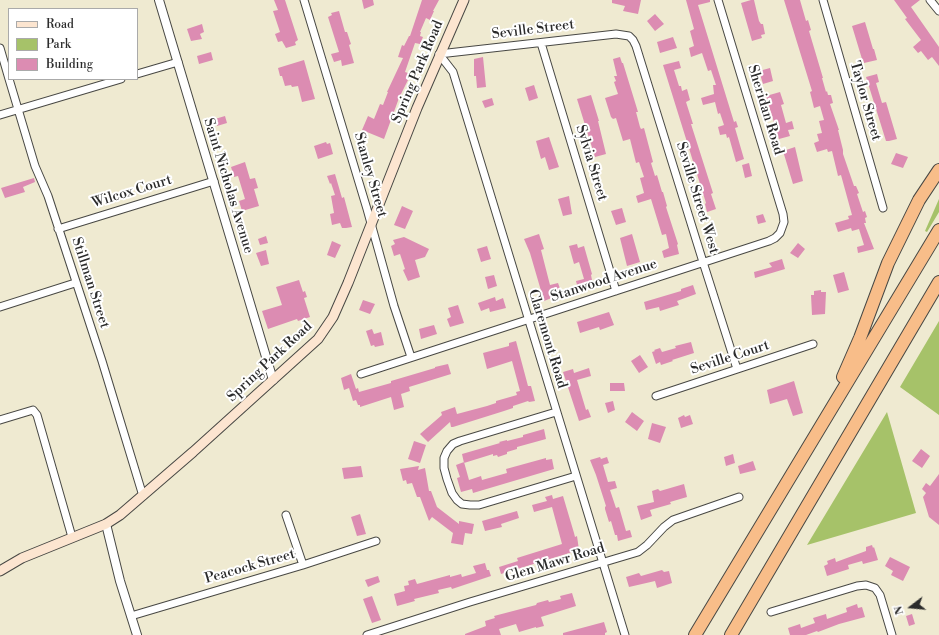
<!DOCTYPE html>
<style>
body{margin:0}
#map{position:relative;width:939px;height:635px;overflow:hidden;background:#efead1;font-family:"Libre Bodoni",serif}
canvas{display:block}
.legend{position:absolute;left:8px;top:8px;width:130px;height:72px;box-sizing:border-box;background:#fff;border:1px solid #aaa;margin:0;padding:5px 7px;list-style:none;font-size:12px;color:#2b2b2b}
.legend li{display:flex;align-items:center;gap:8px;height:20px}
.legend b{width:20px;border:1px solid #aaa}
.north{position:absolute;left:891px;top:587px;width:40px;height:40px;-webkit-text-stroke:3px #fff;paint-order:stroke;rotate:254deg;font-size:11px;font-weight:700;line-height:16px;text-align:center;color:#2b2b2b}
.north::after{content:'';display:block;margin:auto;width:14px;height:18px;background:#2b2b2b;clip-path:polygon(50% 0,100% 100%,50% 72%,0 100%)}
</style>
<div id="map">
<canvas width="939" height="635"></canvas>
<ul class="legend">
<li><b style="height:5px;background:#fce5d0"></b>Road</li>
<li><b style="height:11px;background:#a6c269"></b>Park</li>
<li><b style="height:11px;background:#dc8cb2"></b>Building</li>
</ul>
<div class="north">N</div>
</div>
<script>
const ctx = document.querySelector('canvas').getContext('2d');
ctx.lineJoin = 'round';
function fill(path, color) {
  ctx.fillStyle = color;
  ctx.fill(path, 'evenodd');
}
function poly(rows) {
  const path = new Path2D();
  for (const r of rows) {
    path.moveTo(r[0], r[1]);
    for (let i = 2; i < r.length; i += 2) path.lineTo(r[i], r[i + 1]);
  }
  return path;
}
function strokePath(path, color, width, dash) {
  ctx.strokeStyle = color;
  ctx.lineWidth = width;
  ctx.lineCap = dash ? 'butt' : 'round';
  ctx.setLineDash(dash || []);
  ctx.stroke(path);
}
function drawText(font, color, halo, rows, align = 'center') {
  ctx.font = font + ' "Libre Bodoni",serif';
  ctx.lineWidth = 4;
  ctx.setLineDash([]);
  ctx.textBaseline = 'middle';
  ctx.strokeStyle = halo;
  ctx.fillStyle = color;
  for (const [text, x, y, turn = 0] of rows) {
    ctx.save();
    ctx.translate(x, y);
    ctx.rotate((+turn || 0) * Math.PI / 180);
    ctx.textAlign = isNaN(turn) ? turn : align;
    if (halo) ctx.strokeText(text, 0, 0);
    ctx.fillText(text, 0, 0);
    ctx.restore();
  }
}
fill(poly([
 [939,199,939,212,927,232,925,231],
 [939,321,939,415,900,387],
 [887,412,916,513,807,545]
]), '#a6c269');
fill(poly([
 [274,0,285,0,298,40,295,42,296,45,286,48,282,41,278,42,275,34,280,32,273,11,278,10],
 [362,0,373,0,374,5,364,9],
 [422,0,439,0,433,11,434,11,430,20,426,18,420,32,421,32,420,36,423,37,420,44,415,43,405,72,411,74,399,98,384,139,362,130,368,116,374,119,380,104,383,105,388,92,387,92,403,58,398,57,402,45,404,46,409,36,410,36],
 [612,0,641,0,638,14,623,11,625,6,612,3],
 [686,0,710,0,710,2,698,5,734,122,736,121,738,127,735,128,744,159,736,162,729,137,727,138,726,134,720,135,718,127,724,125,720,113,718,114,715,102,703,105,701,98,714,94,713,85,716,85,711,70,708,71,702,53,691,57,689,48,694,46,690,31,694,29],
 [751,0,754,0,759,21,761,24,763,24,765,34,761,35,762,38,752,41,741,3],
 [784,0,800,0,806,21,808,20,811,30,809,31,823,78,822,78,826,92,827,91,828,95,831,95,833,103,830,104,839,130,838,130,843,150,843,154,854,186,856,186,859,193,857,194,863,212,865,211,867,217,865,218,866,223,864,223,874,249,858,253,857,247,864,245,859,229,852,231,851,228,838,232,835,223,849,219,848,216,852,215,841,175,838,176,832,151,828,152,827,149,817,152,814,143,819,141,817,134,822,133,819,121,824,120,820,106,814,108,810,92,812,91],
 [894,0,920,0,911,7,939,47,939,66,932,57,928,60,921,51,918,53,913,47,921,40,905,19,907,18],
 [339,11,345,32,347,32,351,44,349,45,354,63,342,66,341,60,334,62,331,54,339,52,328,17,332,15,331,13],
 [655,14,664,24,655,31,647,21],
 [865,22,873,49,874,49,877,60,864,63,863,59,862,59,852,26],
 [202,24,204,32,200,34,202,39,191,41,187,29],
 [673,37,677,48,660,53,657,42],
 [211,52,213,60,199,64,197,56],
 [483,57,486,87,477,88,476,76,474,76,474,59],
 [620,57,622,63,623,63,638,112,636,112,640,127,641,129,644,128,653,162,651,163,655,176,657,175,662,192,663,192,667,206,666,207,678,244,677,245,679,254,664,258,662,251,669,248,666,234,662,235,651,199,638,203,636,196,644,193,640,178,644,177,639,162,636,163,630,139,623,141,616,118,613,119,611,117,605,98,618,94,614,82,616,81,614,76,617,76,613,59],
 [304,60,315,99,302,102,298,86,292,87,291,85,285,86,282,76,280,76,278,68],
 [679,61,681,68,674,70,679,86,681,86,682,91,687,89,690,100,686,102,693,124,691,124,713,193,711,194,716,209,707,212,705,204,706,203,663,65],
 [770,68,773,81,763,84,759,71],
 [877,74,879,82,876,83,882,103,886,102,897,139,889,141,886,141,866,77],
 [534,85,538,98,529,101,525,88],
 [780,92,784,104,781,105,786,123,792,121,794,129,788,130,790,136,779,139,766,96],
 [591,95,599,121,598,121,606,154,595,157,577,99],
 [492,98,494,105,485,108,482,101],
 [225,116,227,123,217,126,215,119],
 [549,137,559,167,549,170,545,157,541,159,536,141],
 [326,142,327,144,330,143,333,154,318,159,314,146],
 [795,147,803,181,793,184,783,151],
 [896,153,908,157,903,168,891,164],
 [245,162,250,179,255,178,258,188,254,189,259,206,242,211,239,201,245,199,238,176,234,177,231,167],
 [749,163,752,176,745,178,742,165],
 [335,174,342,198,344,197,352,227,346,228,342,228,340,223,332,225,330,214,334,213,331,196,335,195,331,183,330,184,327,176],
 [34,178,35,182,23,187,25,192,5,198,1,188],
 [569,196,572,214,563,216,558,199],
 [402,206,413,211,405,229,394,225],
 [622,208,626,222,616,225,611,211],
 [763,214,766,222,758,224,756,216],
 [539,234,544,249,541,250,550,285,558,283,562,294,544,301,530,253,524,239],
 [632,234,640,262,627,266,620,238],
 [266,236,268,243,260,245,258,239],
 [404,237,429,249,425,257,415,260,420,277,408,281,403,270,405,269,400,254,394,256,391,246,395,244,393,240],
 [332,241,341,245,335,258,327,255],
 [798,243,805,249,798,258,790,253],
 [577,244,578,248,584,246,592,274,591,275,593,285,578,289,576,281,584,279,579,262,574,264,569,246],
 [487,246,491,259,481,262,477,249],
 [266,250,269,264,261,266,256,253],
 [782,259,785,269,755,278,754,272,772,267,769,263],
 [844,272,849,290,838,293,833,275],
 [494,275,497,286,488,289,485,277],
 [299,280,303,292,305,291,307,297,304,298,310,317,298,321,297,319,268,329,262,311,282,305,276,287],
 [693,285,696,294,677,301,679,305,660,311,659,307,646,310,644,302,681,291,681,289],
 [821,290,821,292,826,292,825,314,812,315,811,295,814,295,814,291],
 [495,297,496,301,503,298,506,308,490,312,489,308,481,311,478,303],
 [363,300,375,304,370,314,359,310],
 [458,305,464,323,450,327,447,319,451,317,448,308],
 [609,312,614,325,600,330,599,327,580,333,577,322],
 [434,325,437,334,421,339,419,329],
 [372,329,374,334,381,332,384,345,375,347,374,345,371,346,366,331],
 [516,341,528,386,531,386,535,401,529,402,528,401,513,406,513,408,504,411,453,427,451,427,450,422,428,442,420,434,442,415,441,412,455,407,457,414,487,406,496,403,496,401,517,395,516,392,520,391,512,361,487,369,483,353,509,346,509,343],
 [691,342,694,353,672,360,673,361,661,365,660,362,656,364,652,352,655,351,654,350,660,348,662,352,676,348,675,346],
 [640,355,648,367,639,373,631,361],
 [448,364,451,374,409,387,410,391,401,394,404,407,394,410,391,397,360,407,360,405,358,405,356,400,353,401,349,388,344,390,341,378,351,374,356,389,358,388,359,392,391,383,391,381,435,368,435,367],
 [589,368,591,376,577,380,586,410,588,409,591,417,579,421,563,372,573,369,574,373],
 [794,381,803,413,793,416,787,399,770,404,767,390],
 [610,383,624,383,625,391,610,391],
 [613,401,615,410,608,413,605,403],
 [632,412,644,421,637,431,625,422],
 [684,415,685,417,690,415,693,424,681,428,678,418],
 [652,423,666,427,660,443,648,439],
 [544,429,546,439,517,447,517,449,507,452,507,454,498,457,497,455,493,456,493,454,464,463,462,454,500,443,499,442,507,440,507,441,523,437,523,435],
 [414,441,426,445,420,463,408,459],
 [921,449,930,456,922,468,912,461],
 [733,454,735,463,726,466,724,457],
 [600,457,601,459,607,457,609,463,603,465,608,482,615,481,617,488,610,490,616,508,619,507,626,531,630,530,632,537,618,541,617,535,615,535,611,521,609,522,605,509,605,507,606,506,596,475,590,460],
 [546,458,546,460,552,459,554,469,473,493,472,489,461,492,457,478,460,477,456,465,464,462,469,480,481,476,482,480,507,473,506,469],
 [753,461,756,470,740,474,738,466],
 [361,466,363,477,344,479,342,468],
 [419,466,418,470,425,468,429,491,431,491,437,507,459,524,459,521,474,524,472,534,465,533,463,545,451,543,453,533,432,517,429,521,420,497,417,497,412,483,407,484,406,480,403,481,400,469],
 [939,474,939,525,929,517,923,497,926,493,922,489,926,483,930,486],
 [684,484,687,497,670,502,671,504,650,510,652,516,641,520,637,506,654,502,652,491,658,489,660,491],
 [552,495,553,499,563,496,574,533,575,537,577,536,579,550,501,574,499,567,518,561,517,558,562,544,552,507,534,512,532,505,547,501,545,497],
 [517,511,519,518,501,524,502,527,485,531,482,521],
 [360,514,366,534,357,536,351,517],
 [872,545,873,548,874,547,878,560,863,564,862,561,848,565,849,569,827,576,824,566,828,564,827,561,835,558,836,562,866,551,866,547],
 [890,557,910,567,903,581,891,575,893,571,885,566],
 [485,563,487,570,489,570,491,576,452,589,451,587,438,590,439,593,414,599,415,601,397,606,394,594,405,591,404,586,409,585,408,581,415,579,417,584,450,575,450,577,461,574,462,577,476,573,473,566],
 [662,570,664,572,669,571,672,583,657,588,655,581,629,587,626,577,639,573,641,576],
 [378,576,380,582,368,587,365,580],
 [572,593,576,606,541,617,544,626,536,628,536,627,519,632,516,624,499,629,501,635,465,635,465,634,486,626,485,621,495,618,494,616,536,605,537,603,548,600,549,602,561,599,560,596],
 [372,596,381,620,372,623,363,599],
 [857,604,858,608,862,607,865,617,839,624,818,632,817,631,806,635,790,635,788,628,800,624,801,628,815,623,813,618,826,614,827,619,847,612,846,608],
 [912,614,915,624,909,626,906,616],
 [604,622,607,632,605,633,605,635,563,635,563,633]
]), '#dc8cb2');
const minor = poly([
 [304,0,367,209,394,306,411,357],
 [823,0,883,208],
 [930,0,939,11],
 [541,43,616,291],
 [0,48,9,79],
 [137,74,178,62],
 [9,79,35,166,48,196,102,361,143,496],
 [0,115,121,79],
 [58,229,214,181],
 [0,307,75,283],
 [361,374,769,241,775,238,780,233,784,222,783,214,718,0],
 [656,396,813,344],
 [556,412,460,441,453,444,447,451,444,458,444,468,447,479,452,493,457,500,462,504,470,505,479,505,576,476],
 [0,420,33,410,37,415,72,537],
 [286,515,303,565],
 [771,612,857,586,866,585,875,588,880,595,892,635],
 [131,616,303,565,376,541],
 [367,635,470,602,638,552,647,545,664,527,673,520,739,497],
 [625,635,453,72,439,54,616,34,629,36,633,40,636,46,703,262,737,369]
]);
const tertiary = poly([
 [159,0,273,380],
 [106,524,120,581,137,635]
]);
const secondary = poly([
 [0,571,22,558,106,524,120,515,193,452,318,339,333,317,348,283,417,108,464,0]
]);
const motorway = poly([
 [843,377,860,338,888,263,919,200,939,170],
 [695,635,939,230],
 [731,635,939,282]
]);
strokePath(minor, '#484844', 9);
strokePath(tertiary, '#484844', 10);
strokePath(secondary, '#484844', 11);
strokePath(motorway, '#484844', 14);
strokePath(minor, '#fff', 7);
strokePath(tertiary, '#fff', 8);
strokePath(secondary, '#fce5d0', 9);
strokePath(motorway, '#f8bd89', 12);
drawText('14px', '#2b2b2b', '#fff', [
 ["Seville Street",533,30,-7],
 ["Spring Park Road",418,72,-67],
 ["Taylor Street",865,101,74],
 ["Sheridan Road",765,110,73],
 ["Sylvia Street",591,163,73],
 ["Stanley Street",370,175,74],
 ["Saint Nicholas Avenue",228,186,73],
 ["Wilcox Court",132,192,-17],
 ["Seville Street West",697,198,73],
 ["Stanwood Avenue",604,281,-18],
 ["Stillman Street",90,283,72],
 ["Claremont Road",547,339,73],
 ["Seville Court",730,358,-18],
 ["Spring Park Road",270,362,-43],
 ["Glen Mawr Road",555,563,-17],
 ["Peacock Street",250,567,-16]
]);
</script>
